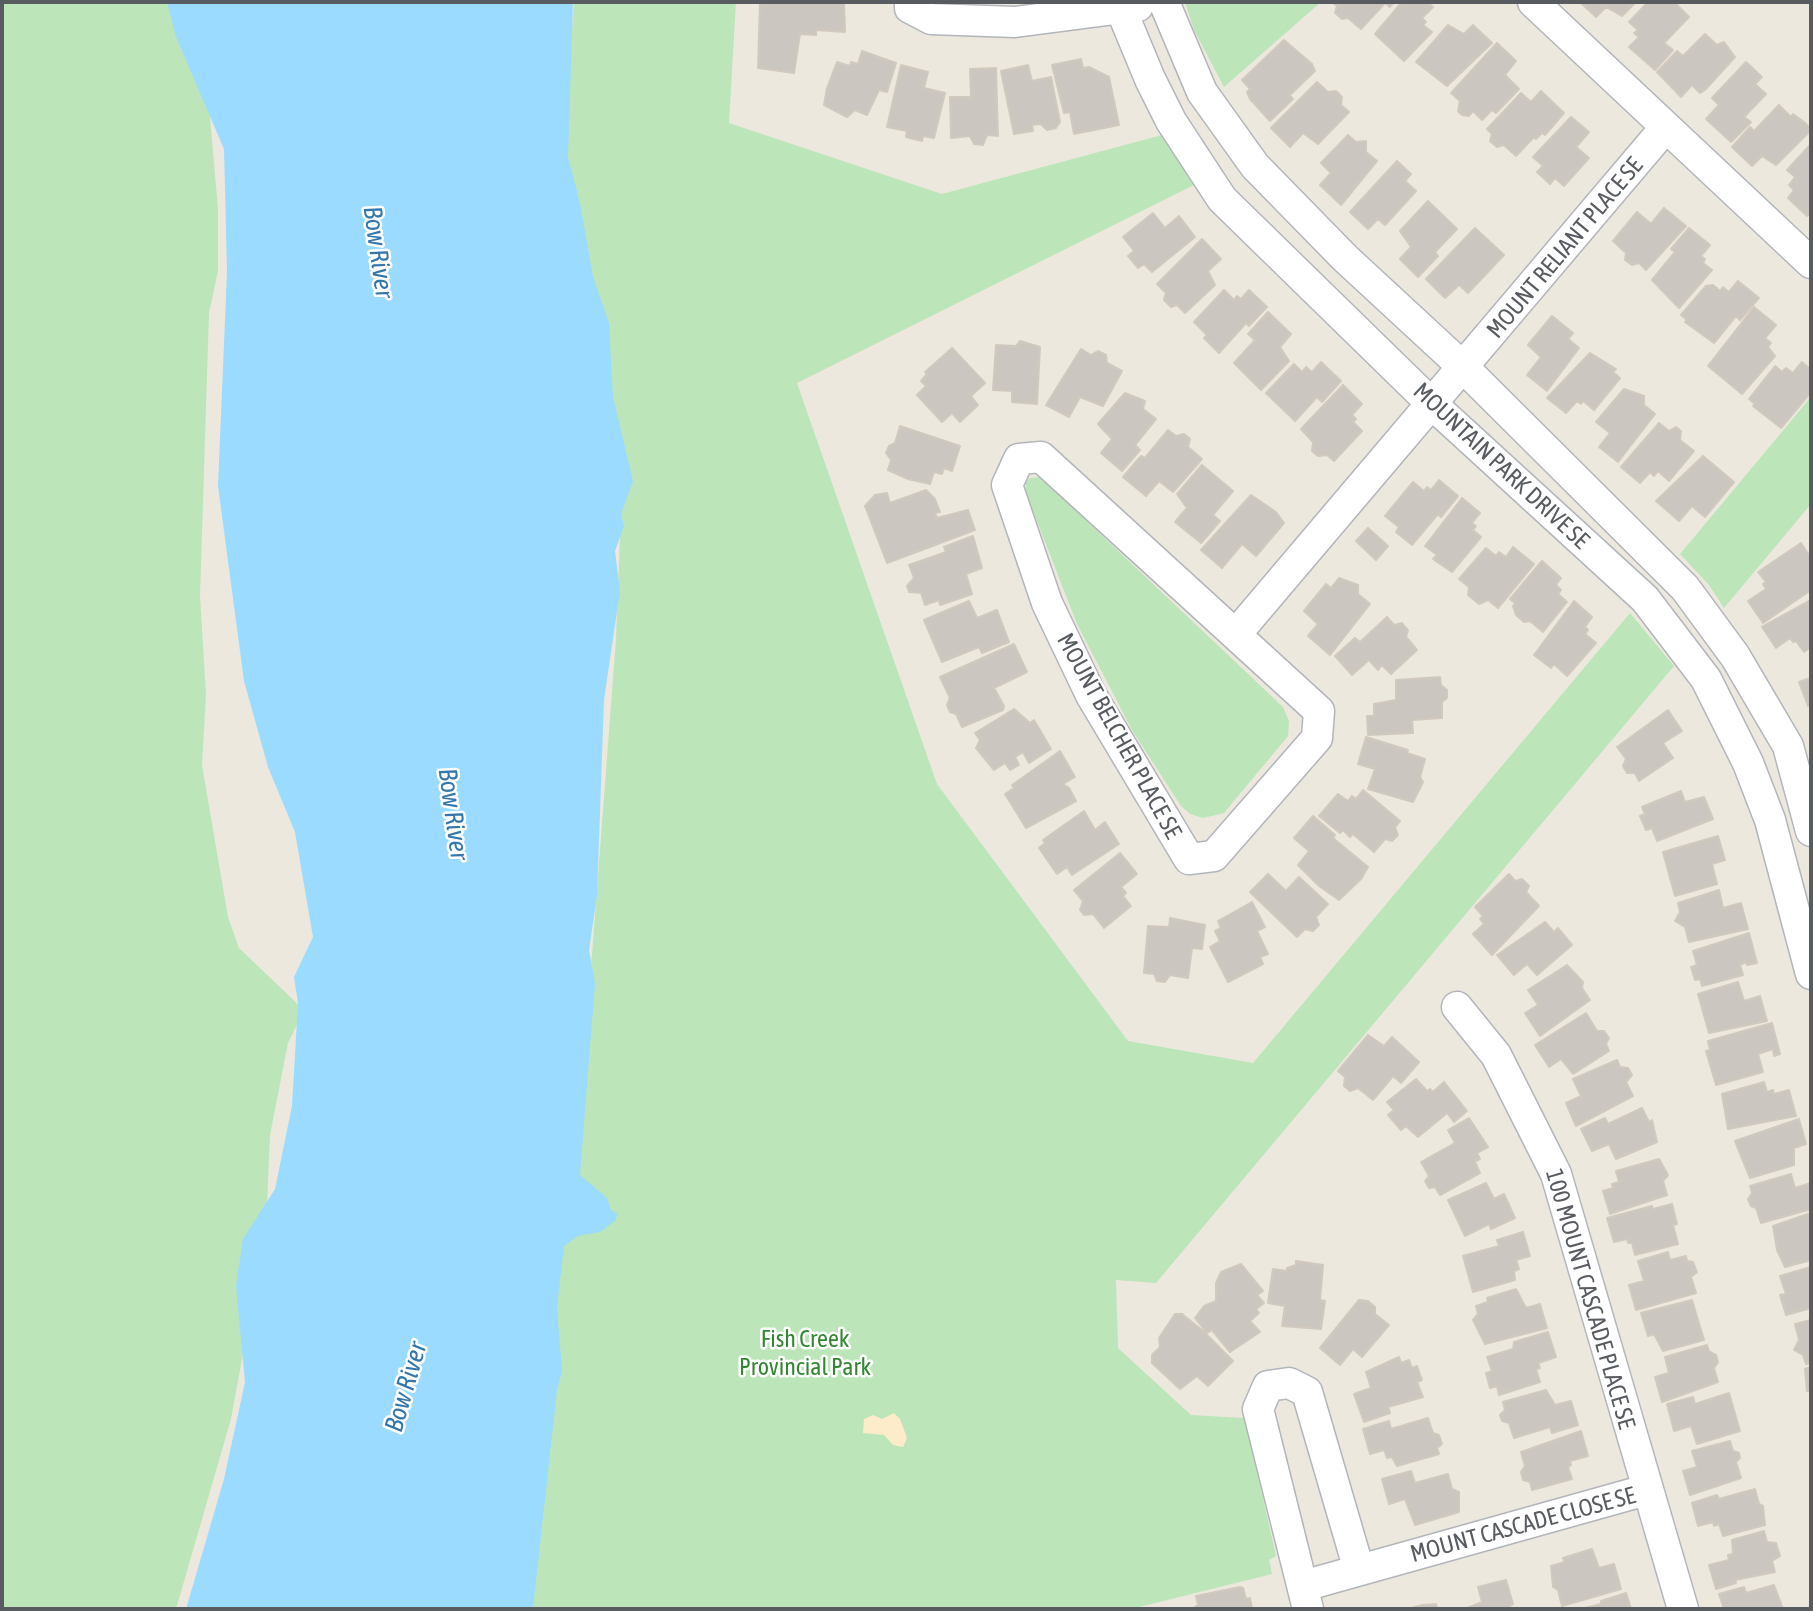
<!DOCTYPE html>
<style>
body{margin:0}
#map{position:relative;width:1813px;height:1611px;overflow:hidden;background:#ece8de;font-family:"Asap Condensed",sans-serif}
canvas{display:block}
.frame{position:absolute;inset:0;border:4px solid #585c61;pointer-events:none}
</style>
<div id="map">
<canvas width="1813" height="1611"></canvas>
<div class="frame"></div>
</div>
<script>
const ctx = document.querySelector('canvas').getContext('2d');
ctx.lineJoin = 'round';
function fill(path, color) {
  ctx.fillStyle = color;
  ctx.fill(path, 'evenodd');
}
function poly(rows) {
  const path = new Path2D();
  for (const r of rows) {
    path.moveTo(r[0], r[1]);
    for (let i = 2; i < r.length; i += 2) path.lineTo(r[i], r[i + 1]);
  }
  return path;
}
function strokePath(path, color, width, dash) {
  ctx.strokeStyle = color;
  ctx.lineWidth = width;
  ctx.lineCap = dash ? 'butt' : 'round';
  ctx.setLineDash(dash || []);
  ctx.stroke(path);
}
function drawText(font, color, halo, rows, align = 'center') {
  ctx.font = font + ' "Asap Condensed",sans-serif';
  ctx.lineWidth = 5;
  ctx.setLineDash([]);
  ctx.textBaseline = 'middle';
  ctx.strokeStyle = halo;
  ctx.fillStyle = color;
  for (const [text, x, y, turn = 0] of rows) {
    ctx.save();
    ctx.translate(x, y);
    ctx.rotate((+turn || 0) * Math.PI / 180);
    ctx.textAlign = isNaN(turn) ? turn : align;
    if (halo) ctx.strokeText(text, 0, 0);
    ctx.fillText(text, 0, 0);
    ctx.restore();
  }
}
fill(poly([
 [2,2,197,2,209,105,218,209,218,271,209,313,200,596,206,695,202,765,228,917,239,948,304,1010,288,1043,270,1135,266,1228,231,1419,176,1609,2,1609],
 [574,2,736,2,729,123,942,194,1162,135,1194,185,797,383,937,784,1128,1041,1253,1063,1630,613,1674,666,1156,1283,1116,1280,1118,1348,1191,1415,1245,1418,1276,1556,1269,1560,1272,1574,1131,1609,503,1609,579,1072,592,955,616,639,620,537,614,435,564,142],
 [1185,2,1321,2,1224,87,1194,30],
 [1811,397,1811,504,1724,608,1709,585,1680,554],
 [1040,477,1283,707,1289,721,1288,736,1224,813,1203,818,1190,814,1181,806,1132,730,1077,624,1026,493,1026,482,1030,478]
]), '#bce6b9');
fill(poly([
 [894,1413,900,1419,907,1438,903,1447,893,1445,884,1435,863,1433,864,1419,873,1415,882,1419]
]), '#fcecca');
fill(poly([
 [167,2,573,2,568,157,580,203,593,277,609,323,613,397,633,481,621,514,624,526,615,551,620,591,604,700,597,896,589,950,595,983,580,1175,607,1198,611,1210,618,1214,615,1221,600,1232,578,1236,564,1246,557,1307,562,1371,557,1390,533,1609,186,1609,224,1479,245,1382,236,1286,243,1239,275,1189,292,1106,298,1003,294,977,313,937,295,832,268,767,244,681,218,486,227,272,224,149,176,37]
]), '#9bdbff');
const building = poly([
 [760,2,844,2,845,32,816,30,816,35,800,34,794,73,758,68,760,2],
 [1332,2,1394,2,1390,7,1385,3,1361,29,1348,18,1342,19,1335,13,1337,6,1332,2],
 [1402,2,1427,2,1433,7,1422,18,1426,22,1423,25,1432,32,1404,61,1375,34,1402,2],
 [1580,2,1636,2,1622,16,1606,7,1596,17,1580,2],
 [1648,2,1678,2,1677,5,1689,17,1664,43,1673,50,1655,70,1629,47,1639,37,1634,33,1638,30,1629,22,1648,2],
 [1448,25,1464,34,1473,25,1492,43,1447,86,1416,62,1448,25],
 [1705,34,1717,45,1724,42,1735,57,1705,90,1700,93,1692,85,1681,97,1657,72,1677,51,1683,56,1705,34],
 [1284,40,1312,64,1315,71,1290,95,1293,99,1270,121,1250,99,1247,92,1250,89,1242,80,1284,40],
 [1497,43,1516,61,1505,75,1519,89,1496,113,1492,110,1482,120,1473,111,1469,116,1462,115,1458,111,1460,101,1451,93,1497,43],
 [862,51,896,63,887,92,879,90,867,115,855,110,847,117,824,105,827,88,837,62,850,66,851,62,858,64,862,51],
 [1081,59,1083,68,1089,67,1109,77,1119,125,1074,134,1070,112,1064,113,1052,65,1081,59],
 [1746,62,1762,77,1755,84,1766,94,1744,117,1751,122,1731,142,1706,119,1719,105,1712,98,1746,62],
 [901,65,928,72,924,88,945,93,934,138,923,136,922,141,906,137,907,131,887,127,901,65],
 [1028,65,1032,81,1051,77,1060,122,1056,128,1047,130,1041,124,1032,125,1033,131,1014,134,1001,71,1028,65],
 [996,68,998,136,987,135,983,145,974,144,970,136,951,138,950,97,971,97,970,69,996,68],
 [1317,82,1328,92,1336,91,1342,97,1341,105,1349,112,1318,144,1303,133,1290,147,1271,128,1317,82],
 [1541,91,1564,113,1545,135,1542,133,1536,139,1534,137,1516,156,1504,145,1497,147,1490,141,1492,134,1487,129,1521,93,1531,102,1541,91],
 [1779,105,1791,117,1793,114,1804,122,1810,128,1808,133,1776,165,1762,156,1752,166,1732,147,1750,127,1754,131,1779,105],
 [1571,117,1589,132,1576,147,1589,158,1564,186,1555,178,1550,184,1537,172,1543,166,1533,157,1571,117],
 [1348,135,1356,142,1366,141,1366,152,1377,161,1341,205,1320,185,1331,173,1321,163,1348,135],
 [1811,144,1811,212,1807,216,1788,198,1794,190,1789,185,1795,177,1787,170,1811,144],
 [1397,161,1411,174,1405,181,1416,191,1385,225,1378,219,1368,229,1350,212,1397,161],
 [1428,201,1457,229,1435,252,1438,256,1418,277,1400,259,1411,247,1400,231,1428,201],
 [1664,208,1686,226,1646,270,1639,263,1632,265,1625,260,1626,253,1613,241,1637,212,1651,224,1664,208],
 [1153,213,1165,228,1179,216,1195,237,1152,272,1144,264,1138,268,1128,256,1134,251,1123,237,1153,213],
 [1475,228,1504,255,1468,293,1459,285,1445,298,1426,279,1475,228],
 [1689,228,1710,245,1701,256,1705,259,1703,263,1712,270,1679,308,1652,280,1675,252,1671,249,1689,228],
 [1202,239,1221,259,1208,271,1215,285,1185,313,1177,305,1171,307,1164,300,1166,293,1157,284,1202,239],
 [1738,281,1759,298,1740,320,1736,316,1714,343,1685,322,1687,320,1681,315,1706,286,1713,285,1720,291,1723,287,1729,292,1738,281],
 [1224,290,1234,300,1237,296,1241,299,1249,290,1267,307,1249,326,1246,323,1219,353,1204,338,1207,335,1194,322,1224,290],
 [1754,307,1776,325,1765,338,1771,343,1768,347,1775,356,1742,394,1708,366,1754,307],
 [1268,312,1291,334,1280,347,1289,361,1261,390,1234,363,1255,340,1248,334,1268,312],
 [1552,316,1573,333,1568,339,1579,348,1547,391,1527,375,1541,357,1528,345,1552,316],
 [1020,341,1040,347,1037,404,1012,402,1012,391,993,390,996,345,1016,346,1020,341],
 [952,348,985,383,971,396,978,405,960,422,952,413,942,422,917,395,926,386,921,381,927,374,925,372,952,348],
 [1081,349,1091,355,1098,351,1106,355,1107,363,1122,371,1103,406,1080,397,1069,417,1046,405,1081,349],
 [1590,353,1616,369,1613,372,1620,378,1594,410,1583,401,1581,404,1577,401,1566,413,1547,398,1590,353],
 [1321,362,1341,381,1322,402,1317,397,1295,421,1266,393,1294,364,1302,372,1306,367,1312,372,1321,362],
 [1802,362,1811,370,1811,392,1781,428,1753,406,1755,404,1749,399,1775,366,1782,372,1786,368,1793,373,1802,362],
 [1343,385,1362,404,1352,415,1356,419,1353,422,1362,431,1334,461,1327,455,1318,456,1312,451,1313,442,1301,429,1343,385],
 [1624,389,1644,396,1644,405,1655,414,1618,462,1599,447,1610,433,1596,422,1624,389],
 [1125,393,1145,401,1143,409,1156,419,1135,445,1140,450,1122,471,1101,453,1112,439,1098,424,1125,393],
 [1659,423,1669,431,1676,427,1681,431,1680,440,1694,451,1669,481,1658,471,1654,476,1650,472,1640,483,1621,467,1659,423],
 [900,426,960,446,952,471,944,468,942,474,934,472,930,484,908,479,888,470,891,460,886,453,889,446,895,443,900,426],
 [1168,430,1176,436,1184,434,1190,439,1188,447,1202,459,1173,492,1159,481,1146,496,1123,477,1141,456,1145,458,1168,430],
 [1703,456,1734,482,1705,517,1692,506,1679,521,1656,501,1703,456],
 [1202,465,1233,491,1213,515,1220,521,1201,543,1175,522,1187,508,1177,494,1202,465],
 [1439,480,1458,496,1441,517,1438,514,1412,545,1396,532,1399,527,1385,516,1413,482,1424,491,1427,487,1431,490,1439,480],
 [926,490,935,499,940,512,935,513,937,518,968,510,975,530,887,563,865,506,875,495,887,493,890,503,926,490],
 [1251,495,1276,512,1284,523,1256,556,1242,544,1222,568,1201,550,1251,495],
 [1462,498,1480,513,1472,523,1476,526,1473,530,1481,537,1452,572,1433,559,1437,555,1425,546,1462,498],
 [1368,528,1388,546,1376,560,1356,541,1368,528],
 [973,536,982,568,966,574,972,594,940,605,939,600,925,605,921,593,909,592,907,586,914,578,909,565,946,552,944,547,973,536],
 [1801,543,1811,558,1811,590,1763,623,1748,601,1766,589,1763,584,1766,582,1758,572,1801,543],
 [1513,547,1534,564,1498,608,1488,600,1479,604,1468,595,1469,587,1459,579,1486,548,1496,556,1499,552,1506,557,1513,547],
 [1542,561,1561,578,1556,585,1561,590,1558,594,1567,602,1543,632,1530,621,1524,622,1516,615,1513,606,1515,603,1510,599,1542,561],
 [1339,578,1358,585,1358,594,1370,604,1330,655,1308,636,1318,624,1304,611,1326,584,1331,588,1339,578],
 [1811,600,1811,647,1804,652,1796,641,1793,642,1790,638,1776,648,1762,627,1811,600],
 [969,601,977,618,997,610,1009,642,982,653,979,647,942,662,924,620,969,601],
 [1574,601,1592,617,1585,627,1588,630,1585,634,1596,643,1567,676,1554,664,1551,668,1534,655,1574,601],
 [1387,617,1394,625,1402,623,1405,627,1408,630,1406,637,1417,650,1391,674,1382,665,1378,670,1369,660,1352,675,1335,656,1355,638,1360,642,1387,617],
 [1014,644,1027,672,994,688,1004,706,1003,710,962,727,956,714,950,712,947,705,950,698,940,677,1014,644],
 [1440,677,1441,685,1447,690,1447,698,1442,702,1442,718,1412,720,1413,733,1368,735,1367,716,1374,716,1374,704,1396,700,1396,680,1440,677],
 [1811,678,1811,704,1808,706,1799,682,1811,678],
 [1014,709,1030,723,1034,720,1051,749,1029,763,1023,752,1015,757,1019,765,1010,770,1005,763,994,770,976,748,980,740,975,733,1014,709],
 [1668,710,1682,731,1663,743,1673,758,1639,781,1635,773,1627,773,1623,766,1626,759,1617,747,1668,710],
 [1366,737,1408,750,1407,753,1425,759,1420,777,1423,782,1413,802,1368,789,1375,769,1358,764,1366,737],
 [1060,751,1075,777,1063,784,1069,788,1076,801,1026,828,1005,794,1014,788,1012,785,1060,751],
 [1363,790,1400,821,1395,827,1398,835,1392,841,1385,839,1374,852,1353,834,1350,837,1343,830,1340,833,1319,816,1338,794,1348,801,1352,796,1356,799,1363,790],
 [1681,791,1685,802,1704,797,1713,819,1657,841,1652,828,1646,830,1640,816,1645,814,1642,807,1681,791],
 [1084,811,1095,830,1105,822,1119,844,1072,875,1067,867,1057,874,1039,848,1045,843,1043,840,1084,811],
 [1313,816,1335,835,1333,838,1368,867,1361,879,1339,900,1319,886,1298,865,1309,851,1294,838,1313,816],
 [1718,836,1725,860,1712,864,1717,884,1675,896,1663,852,1718,836],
 [1120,853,1137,874,1121,887,1126,893,1123,896,1131,906,1104,928,1093,914,1084,915,1080,910,1083,901,1074,890,1120,853],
 [1268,874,1286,891,1299,877,1328,904,1316,917,1319,925,1313,931,1305,929,1297,937,1250,892,1268,874],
 [1509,874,1515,881,1522,879,1529,886,1526,892,1539,906,1492,955,1473,934,1484,924,1480,919,1483,916,1475,907,1509,874],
 [1719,890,1723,908,1741,903,1748,929,1689,942,1685,927,1675,921,1680,912,1678,903,1719,890],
 [1252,902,1265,927,1257,931,1268,954,1260,957,1263,964,1228,982,1210,947,1220,941,1215,931,1221,928,1218,921,1252,902],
 [1170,918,1205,925,1202,949,1192,948,1188,978,1170,975,1165,982,1157,981,1154,974,1144,973,1148,926,1169,927,1170,918],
 [1545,922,1554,932,1558,928,1572,945,1537,975,1527,964,1514,975,1497,955,1545,922],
 [1749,933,1757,963,1747,965,1746,962,1740,965,1743,975,1702,986,1700,979,1695,980,1691,967,1697,965,1693,951,1749,933],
 [1567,965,1583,982,1582,988,1590,1000,1540,1036,1525,1013,1538,1005,1528,990,1567,965],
 [1738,982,1744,1001,1760,996,1767,1021,1709,1033,1698,994,1738,982],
 [1586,1013,1597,1031,1604,1031,1609,1038,1606,1044,1609,1051,1573,1074,1561,1059,1549,1067,1535,1045,1586,1013],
 [1772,1023,1780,1054,1774,1056,1773,1049,1758,1054,1763,1072,1716,1085,1706,1051,1710,1050,1708,1041,1772,1023],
 [1368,1035,1384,1046,1392,1037,1419,1062,1401,1083,1393,1076,1373,1100,1358,1088,1350,1091,1344,1086,1345,1077,1338,1071,1368,1035],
 [1617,1060,1620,1067,1628,1068,1632,1075,1626,1082,1633,1096,1576,1126,1566,1103,1581,1096,1573,1079,1617,1060],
 [1416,1079,1427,1091,1430,1089,1433,1092,1444,1082,1467,1111,1454,1122,1447,1113,1418,1137,1406,1126,1401,1130,1388,1115,1394,1110,1387,1102,1416,1079],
 [1764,1082,1767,1092,1773,1090,1774,1094,1789,1090,1796,1116,1728,1129,1722,1094,1764,1082],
 [1642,1108,1649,1122,1652,1120,1657,1142,1616,1159,1609,1144,1592,1151,1581,1129,1605,1118,1608,1124,1642,1108],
 [1469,1118,1488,1147,1477,1153,1480,1159,1475,1162,1480,1173,1440,1195,1435,1187,1429,1188,1425,1181,1429,1176,1421,1162,1455,1143,1448,1130,1469,1118],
 [1799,1119,1806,1144,1794,1148,1794,1165,1750,1178,1735,1141,1799,1119],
 [1659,1159,1668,1175,1663,1181,1667,1195,1610,1214,1603,1191,1613,1188,1612,1184,1619,1182,1616,1171,1659,1159],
 [1791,1174,1795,1188,1811,1183,1811,1209,1761,1223,1756,1208,1751,1206,1748,1199,1752,1193,1750,1186,1791,1174],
 [1486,1183,1494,1199,1504,1194,1515,1218,1491,1229,1489,1224,1465,1236,1448,1200,1486,1183],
 [1672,1204,1677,1224,1673,1225,1678,1244,1635,1255,1632,1243,1628,1243,1627,1239,1614,1242,1607,1218,1652,1206,1653,1209,1672,1204],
 [1811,1213,1811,1260,1785,1267,1777,1250,1773,1226,1811,1213],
 [1523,1232,1530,1256,1516,1260,1519,1269,1514,1271,1515,1280,1473,1292,1463,1256,1499,1246,1497,1240,1523,1232],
 [1668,1252,1670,1260,1686,1256,1687,1261,1693,1262,1697,1272,1691,1277,1696,1293,1636,1310,1629,1285,1644,1281,1638,1261,1668,1252],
 [1296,1261,1323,1265,1320,1300,1325,1301,1321,1329,1282,1326,1285,1306,1268,1303,1273,1269,1287,1271,1287,1268,1296,1265,1296,1261],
 [1241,1264,1263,1291,1257,1295,1264,1303,1256,1309,1259,1313,1250,1321,1260,1332,1230,1352,1212,1330,1207,1333,1195,1318,1204,1306,1216,1301,1216,1283,1221,1272,1241,1264],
 [1811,1267,1811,1308,1786,1315,1780,1295,1786,1294,1780,1276,1811,1267],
 [1516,1289,1526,1308,1540,1304,1547,1328,1485,1344,1473,1320,1478,1314,1476,1306,1488,1302,1487,1298,1516,1289],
 [1359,1300,1368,1301,1375,1307,1375,1314,1389,1325,1362,1357,1353,1349,1340,1365,1320,1348,1359,1300],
 [1692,1300,1704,1340,1663,1351,1654,1334,1648,1336,1641,1313,1692,1300],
 [1175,1314,1182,1314,1202,1330,1233,1361,1208,1386,1197,1376,1180,1389,1152,1363,1152,1355,1160,1347,1159,1338,1175,1314],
 [1811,1320,1811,1363,1806,1364,1803,1355,1794,1350,1799,1340,1795,1324,1811,1320],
 [1548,1332,1556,1357,1538,1363,1540,1368,1536,1369,1540,1382,1499,1395,1497,1386,1490,1388,1486,1373,1492,1371,1487,1357,1513,1349,1514,1342,1548,1332],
 [1707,1345,1709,1351,1716,1355,1718,1362,1714,1368,1718,1382,1662,1402,1655,1377,1669,1373,1665,1357,1707,1345],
 [1399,1357,1401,1363,1409,1360,1412,1368,1417,1366,1422,1380,1417,1382,1423,1397,1388,1407,1390,1413,1364,1422,1354,1394,1371,1388,1366,1372,1399,1357],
 [1811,1367,1811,1390,1807,1391,1805,1369,1811,1367],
 [1546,1390,1555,1405,1571,1401,1578,1425,1552,1433,1550,1427,1514,1438,1509,1423,1502,1421,1500,1415,1505,1410,1503,1402,1546,1390],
 [1729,1393,1740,1431,1697,1444,1691,1426,1674,1431,1667,1404,1693,1397,1695,1404,1729,1393],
 [1428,1418,1433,1433,1439,1435,1442,1444,1437,1448,1439,1454,1397,1466,1392,1457,1387,1458,1384,1450,1370,1454,1363,1429,1389,1421,1391,1429,1428,1418],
 [1581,1431,1588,1456,1570,1461,1571,1465,1568,1467,1572,1479,1532,1490,1530,1482,1523,1480,1521,1472,1525,1466,1521,1452,1581,1431],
 [1730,1441,1733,1451,1739,1453,1740,1458,1736,1462,1741,1478,1690,1495,1683,1471,1697,1467,1692,1451,1730,1441],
 [1411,1471,1415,1483,1448,1474,1452,1489,1459,1492,1459,1512,1415,1525,1405,1499,1389,1504,1382,1479,1411,1471],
 [1755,1489,1759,1504,1763,1506,1765,1525,1723,1536,1719,1524,1714,1526,1713,1522,1698,1526,1692,1503,1717,1495,1719,1499,1755,1489],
 [1764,1531,1767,1542,1776,1543,1780,1556,1772,1561,1775,1572,1735,1580,1736,1583,1716,1589,1709,1565,1729,1560,1728,1555,1733,1554,1732,1540,1764,1531],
 [1592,1549,1599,1568,1614,1564,1621,1589,1562,1606,1558,1590,1553,1587,1551,1566,1565,1562,1563,1558,1592,1549],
 [1506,1580,1513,1604,1505,1609,1465,1609,1482,1602,1478,1587,1506,1580],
 [1774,1585,1783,1609,1724,1609,1719,1594,1744,1587,1746,1593,1774,1585],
 [1240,1587,1243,1588,1246,1599,1250,1598,1252,1608,1256,1609,1192,1609,1198,1605,1196,1596,1240,1587],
 [1626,1593,1631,1609,1581,1609,1601,1604,1601,1601,1626,1593],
 [1436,1604,1437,1609,1407,1609,1423,1605,1436,1604]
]);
fill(building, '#ccc6c0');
strokePath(building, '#d1c9bd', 2);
const minor = poly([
 [910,2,910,8,931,19,1015,22,1138,6],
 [1118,2,1150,79,1171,121,1222,199,1433,405,1645,599,1706,679,1748,763,1770,820,1811,974],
 [1164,2,1202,92,1255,166,1345,258,1464,368,1685,588,1735,656,1788,746,1811,831],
 [1533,2,1811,263],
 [1041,457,1319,711,1317,738,1214,856,1189,859,1091,695,1047,603,1007,485,1019,459,1041,457],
 [1236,634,1665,128],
 [1457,1007,1496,1055,1556,1174,1683,1609],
 [1303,1586,1646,1490],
 [1308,1609,1258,1409,1268,1386,1289,1383,1307,1392,1359,1570]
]);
strokePath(minor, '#b2b6bb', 33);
strokePath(minor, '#fff', 30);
drawText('24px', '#585c61', '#fff', [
 ["MOUNT RELIANT PLACE SE",1565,248,-50],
 ["MOUNTAIN PARK DRIVE SE",1501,466,43],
 ["MOUNT BELCHER PLACE SE",1119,736,61],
 ["100 MOUNT CASCADE PLACE SE",1590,1299,74],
 ["MOUNT CASCADE CLOSE SE",1523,1525,-15]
]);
drawText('24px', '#328730', '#fff', [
 ["Fish Creek",805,1339],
 ["Provincial Park",805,1367]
]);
drawText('italic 26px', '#3376ac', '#fff', [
 ["Bow River",378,252,82],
 ["Bow River",453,814,82],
 ["Bow River",406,1387,-74]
]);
</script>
